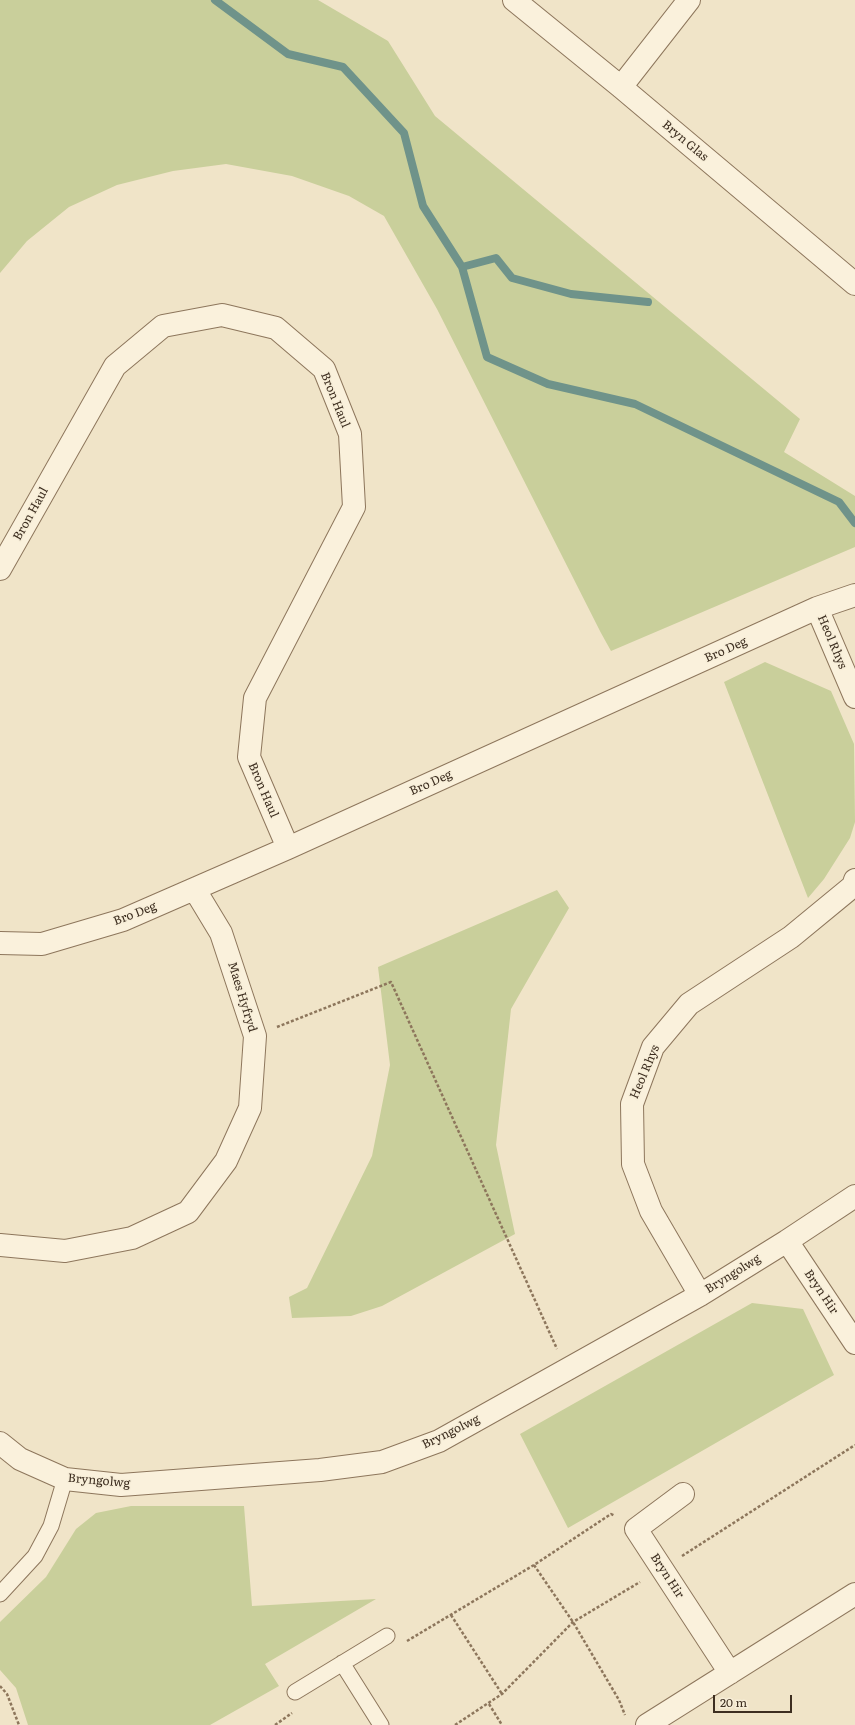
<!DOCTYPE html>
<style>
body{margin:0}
#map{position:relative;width:855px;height:1725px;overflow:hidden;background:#f0e4c8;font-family:Literata,serif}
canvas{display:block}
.scale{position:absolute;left:713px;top:1695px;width:79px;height:18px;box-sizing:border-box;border:2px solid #3d2e20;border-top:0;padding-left:5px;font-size:12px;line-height:14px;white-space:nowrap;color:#3d2e20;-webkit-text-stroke:3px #f7eed8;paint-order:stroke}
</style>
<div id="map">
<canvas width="855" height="1725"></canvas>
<div class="scale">20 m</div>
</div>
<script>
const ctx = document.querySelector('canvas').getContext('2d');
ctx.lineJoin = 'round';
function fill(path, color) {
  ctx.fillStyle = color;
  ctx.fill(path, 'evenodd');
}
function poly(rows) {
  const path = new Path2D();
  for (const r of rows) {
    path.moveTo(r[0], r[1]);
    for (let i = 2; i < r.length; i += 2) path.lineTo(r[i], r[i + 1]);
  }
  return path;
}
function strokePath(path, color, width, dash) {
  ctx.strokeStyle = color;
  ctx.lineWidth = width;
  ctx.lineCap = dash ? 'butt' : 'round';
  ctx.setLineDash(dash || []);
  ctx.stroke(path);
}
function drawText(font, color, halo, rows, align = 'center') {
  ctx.font = font + ' Literata,serif';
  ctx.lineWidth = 3;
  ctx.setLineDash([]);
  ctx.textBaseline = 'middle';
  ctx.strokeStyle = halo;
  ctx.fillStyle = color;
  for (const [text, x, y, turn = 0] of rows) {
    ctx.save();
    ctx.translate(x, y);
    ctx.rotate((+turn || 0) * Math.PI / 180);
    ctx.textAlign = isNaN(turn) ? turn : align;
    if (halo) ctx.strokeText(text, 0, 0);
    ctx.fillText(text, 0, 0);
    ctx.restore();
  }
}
fill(poly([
 [0,0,318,0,388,41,435,116,800,419,784,452,855,496,855,547,611,651,601,633,437,309,384,216,349,196,292,176,226,164,173,171,117,185,69,207,27,241,0,273],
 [765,662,831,691,854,744,855,822,850,838,824,879,808,898,724,682],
 [557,890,569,908,511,1009,496,1145,515,1234,382,1306,351,1316,292,1318,289,1297,307,1288,372,1156,390,1065,378,967],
 [752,1303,803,1309,834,1375,568,1528,520,1434],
 [131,1506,244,1506,252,1606,376,1599,265,1664,279,1686,210,1725,28,1725,16,1688,0,1670,0,1622,46,1577,76,1529,96,1513]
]), '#c9cf9b');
strokePath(poly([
 [215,0,288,54,343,67,404,133,423,206,462,267,487,357,548,384,635,404,839,502,855,523],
 [462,267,496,258,512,278,571,294,648,302]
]), '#6f938a', 8);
const service = poly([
 [0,1594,35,1556,51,1526,65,1479],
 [342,1663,381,1725],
 [295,1692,387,1636]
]);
const minor = poly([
 [514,0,621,87,855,284],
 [621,87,689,0],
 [0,569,115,366,163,326,222,315,276,328,324,369,350,434,354,507,255,698,249,757,288,848],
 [817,608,855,697],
 [0,943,42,944,123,920,288,848,817,608,855,595],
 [787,1241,855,1343],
 [0,1245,65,1251,132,1238,188,1212,226,1161,250,1108,255,1036,221,933,195,890],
 [700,1295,651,1211,633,1164,632,1104,653,1047,689,1004,791,937,853,886,855,880],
 [0,1443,20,1459,65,1479,121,1485,320,1470,382,1462,439,1441,566,1370,700,1295,787,1241,855,1196],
 [683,1494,636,1529,730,1673],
 [647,1725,855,1594]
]);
strokePath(service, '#8d765c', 17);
strokePath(minor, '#8d765c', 24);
strokePath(poly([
 [277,1027,391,982,557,1349],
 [682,1556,855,1445],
 [534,1565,573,1622,619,1700,625,1715],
 [451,1615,502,1694],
 [407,1641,534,1565,611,1514,615,1516],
 [0,1686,7,1694,19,1725],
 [489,1704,502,1725],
 [275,1725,292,1713],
 [455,1725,502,1694,573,1622,640,1582]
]), '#8d765c', 2.5, [3, 2]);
strokePath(service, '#faf1dc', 15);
strokePath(minor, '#faf1dc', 22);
drawText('12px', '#3d2e20', '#f7eed8', [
 ["Bryn Glas",685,141,40],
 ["Bron Haul",335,400,68],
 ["Bron Haul",31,514,-61],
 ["Heol Rhys",832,642,67],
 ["Bro Deg",726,650,-24],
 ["Bro Deg",431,783,-24],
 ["Bron Haul",263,790,67],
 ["Bro Deg",135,914,-21],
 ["Maes Hyfryd",242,997,73],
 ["Heol Rhys",645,1072,-67],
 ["Bryngolwg",733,1274,-32],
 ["Bryn Hir",821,1292,56],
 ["Bryngolwg",451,1432,-26],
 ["Bryngolwg",99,1481,5],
 ["Bryn Hir",667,1576,57]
]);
</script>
